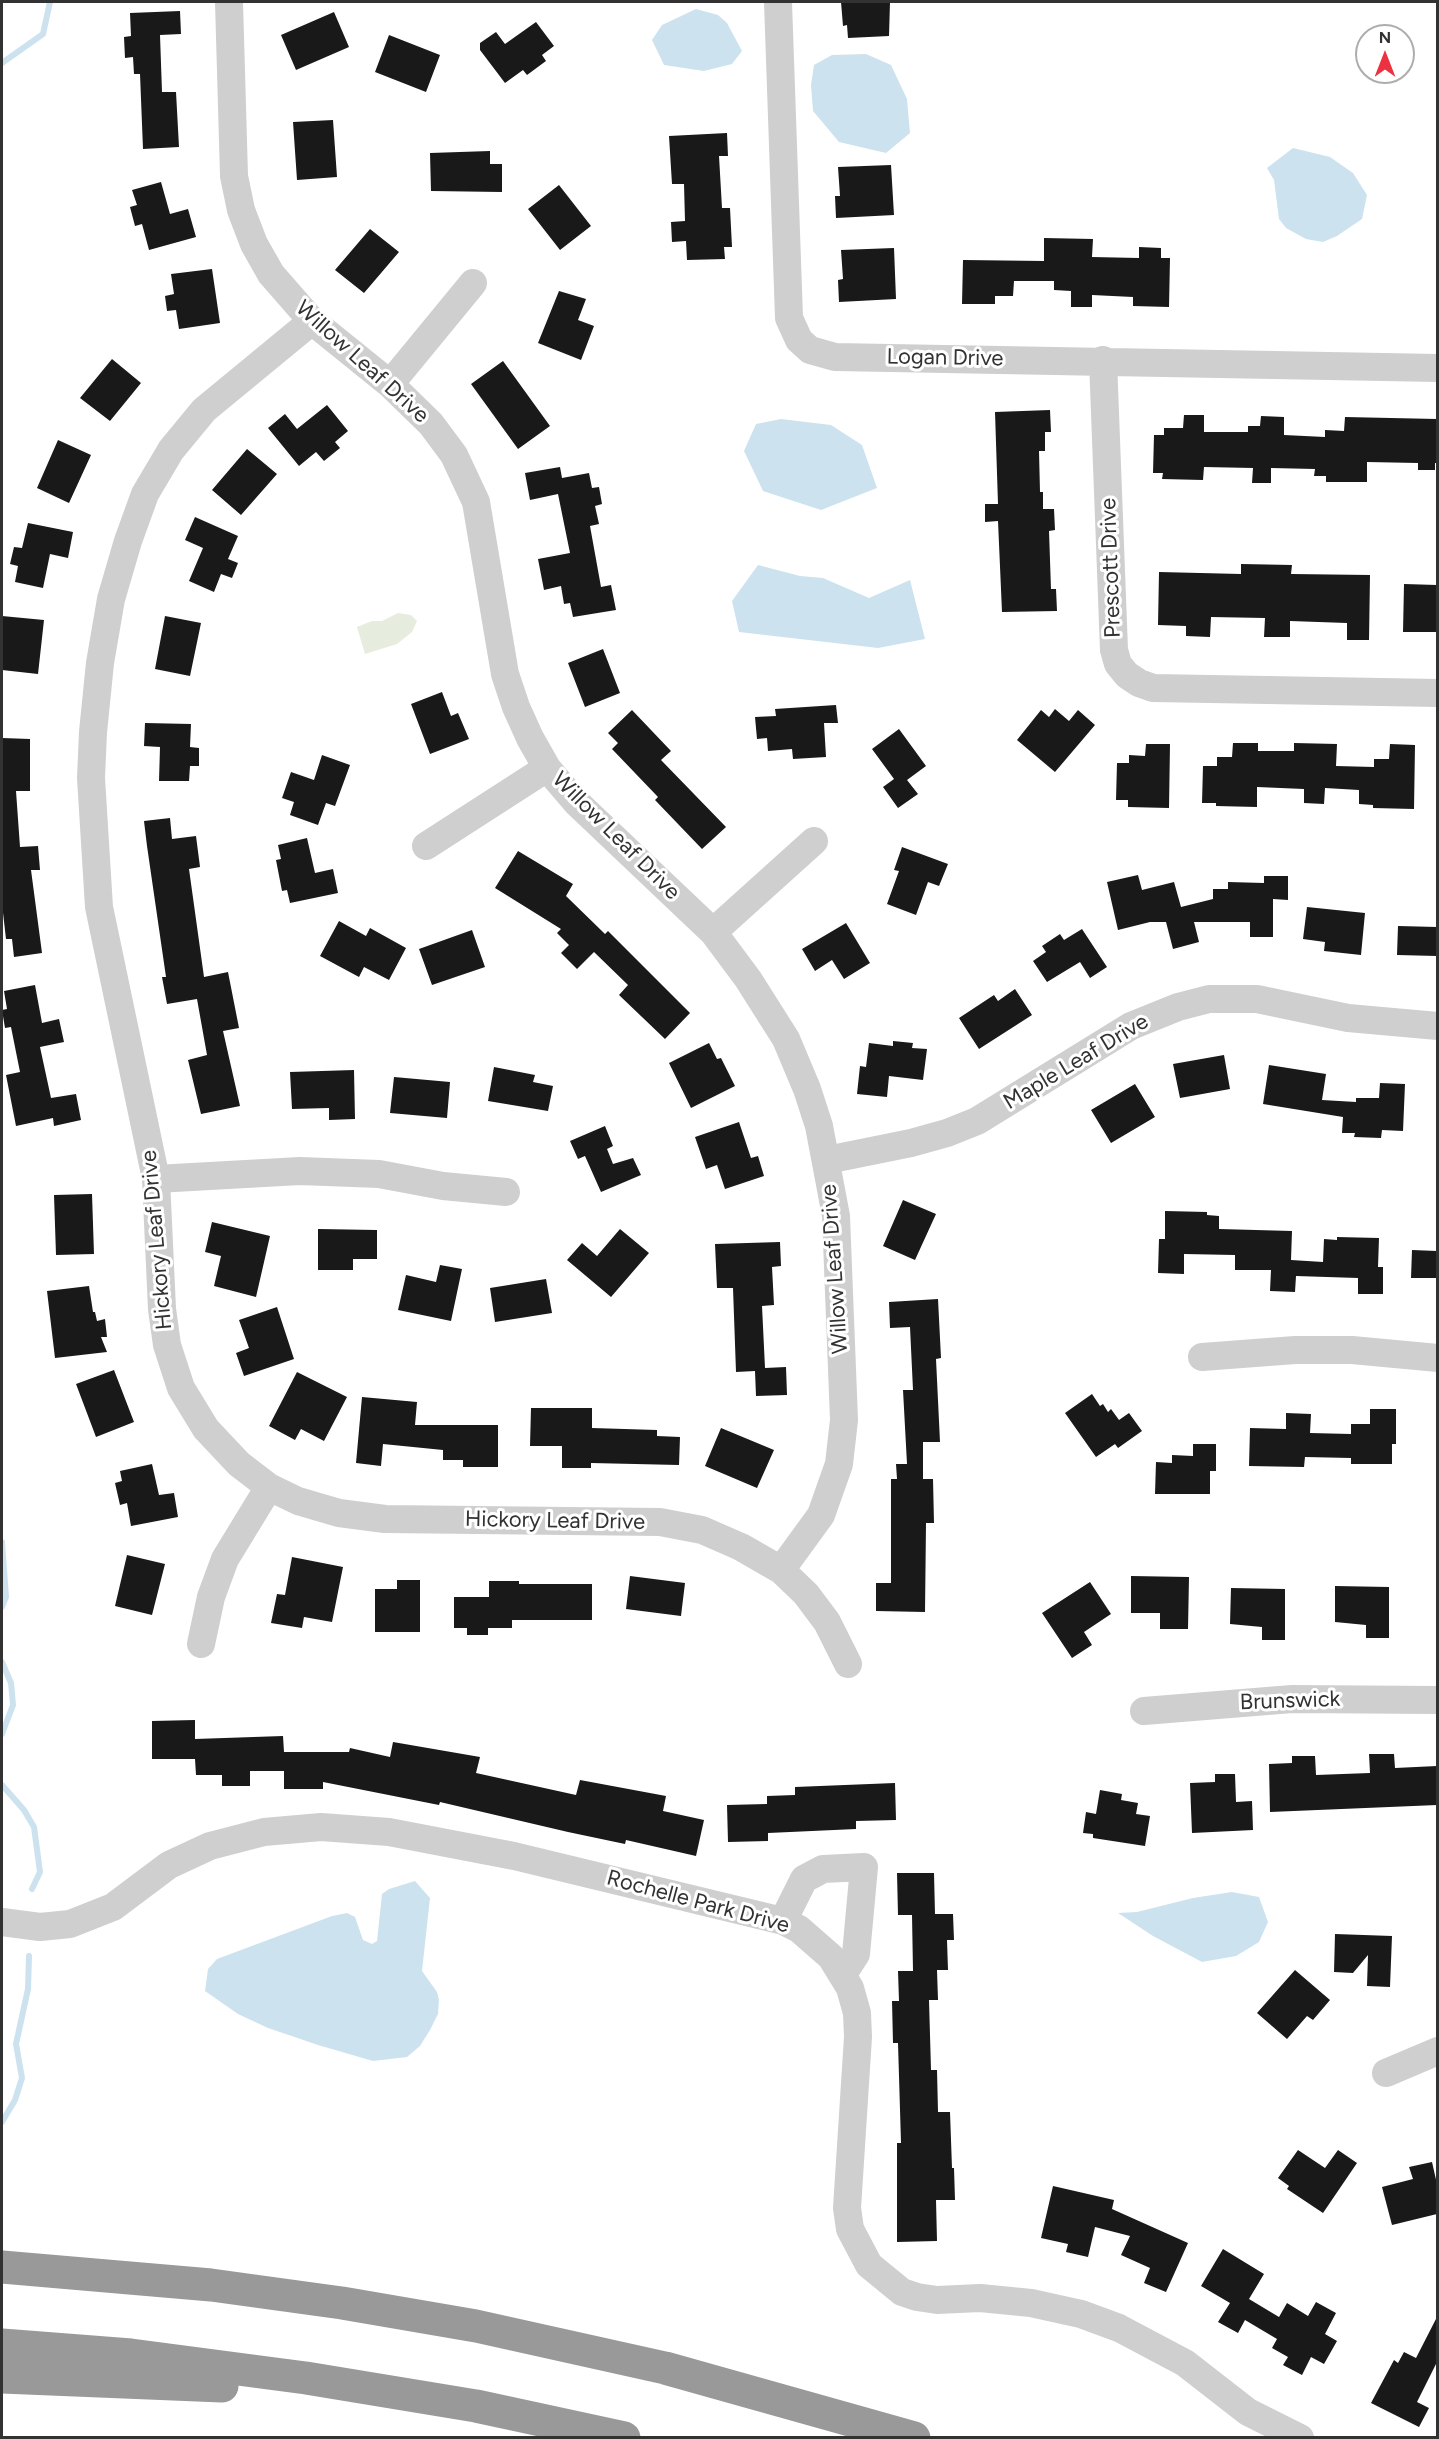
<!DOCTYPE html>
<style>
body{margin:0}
#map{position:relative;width:1439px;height:2439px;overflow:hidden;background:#fff;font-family:Figtree,sans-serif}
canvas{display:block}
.frame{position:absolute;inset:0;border:3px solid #323232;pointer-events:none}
.north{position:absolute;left:1355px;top:24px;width:60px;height:60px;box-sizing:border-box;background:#fff;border:2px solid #adadad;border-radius:50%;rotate:0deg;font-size:16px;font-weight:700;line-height:24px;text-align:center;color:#323232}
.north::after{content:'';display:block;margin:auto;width:21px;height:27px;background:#ec3141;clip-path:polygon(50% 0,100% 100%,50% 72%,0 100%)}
</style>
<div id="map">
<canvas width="1439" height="2439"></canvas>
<div class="frame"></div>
<div class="north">N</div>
</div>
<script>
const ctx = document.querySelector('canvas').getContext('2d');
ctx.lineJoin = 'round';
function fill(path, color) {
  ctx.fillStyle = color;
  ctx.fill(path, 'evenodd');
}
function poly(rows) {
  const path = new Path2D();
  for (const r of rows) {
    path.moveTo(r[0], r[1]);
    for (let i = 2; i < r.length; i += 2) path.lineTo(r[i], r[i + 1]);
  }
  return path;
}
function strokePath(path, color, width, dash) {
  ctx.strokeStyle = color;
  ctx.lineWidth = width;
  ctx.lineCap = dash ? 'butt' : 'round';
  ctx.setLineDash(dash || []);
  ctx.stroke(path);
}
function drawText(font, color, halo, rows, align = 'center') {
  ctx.font = font + ' Figtree,sans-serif';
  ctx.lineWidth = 6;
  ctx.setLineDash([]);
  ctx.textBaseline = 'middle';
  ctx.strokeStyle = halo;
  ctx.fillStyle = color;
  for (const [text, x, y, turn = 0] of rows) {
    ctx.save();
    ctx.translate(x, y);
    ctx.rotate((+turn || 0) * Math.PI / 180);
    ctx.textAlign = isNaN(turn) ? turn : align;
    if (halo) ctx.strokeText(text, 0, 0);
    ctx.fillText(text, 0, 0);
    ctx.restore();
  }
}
fill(poly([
 [398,613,411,615,417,621,412,632,397,644,365,654,357,627,372,621,382,621]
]), '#e6ecde');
fill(poly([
 [696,9,718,15,727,23,742,51,732,64,704,71,664,65,652,40,662,25],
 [866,54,891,65,907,99,910,133,886,153,839,142,813,111,811,85,814,65,832,55],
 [1293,148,1330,157,1353,173,1367,195,1362,219,1337,236,1323,242,1306,239,1286,228,1279,219,1274,180,1267,168],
 [781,419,831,425,862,445,877,488,821,510,763,491,744,451,756,424],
 [758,565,800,576,823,578,869,598,910,580,925,639,878,648,739,632,732,601],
 [415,1881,430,1898,422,1971,437,1992,439,2000,438,2014,430,2030,420,2046,407,2057,373,2061,318,2045,268,2028,238,2014,205,1991,208,1969,217,1959,332,1916,347,1913,355,1917,363,1940,372,1944,377,1941,382,1894,389,1889],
 [1232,1892,1259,1897,1268,1922,1259,1942,1236,1956,1202,1962,1153,1936,1118,1913,1137,1912,1193,1898]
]), '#cde2ef');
strokePath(poly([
 [2,63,43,34,50,2],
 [2,1542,6,1597,2,1607],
 [2,1662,11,1683,13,1705,2,1734],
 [2,1785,24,1810,34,1827,40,1872,32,1889],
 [2,2122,15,2100,22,2078,16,2044,28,1989,29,1956]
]), '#cde2ef', 6);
fill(poly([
 [841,2,890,2,889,36,848,38,847,25,843,26],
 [180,11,181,34,160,35,162,92,176,92,179,147,143,149,140,74,134,74,133,57,125,58,124,37,131,36,130,13],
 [334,12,349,47,296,70,281,35],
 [536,22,554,46,542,55,546,61,527,75,523,70,505,83,480,50,480,43,496,32,505,44],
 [389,35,440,55,426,92,375,72],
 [333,120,337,177,297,180,293,122],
 [727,133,728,156,719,156,722,208,730,208,732,247,724,247,725,259,687,260,686,241,672,242,671,222,685,221,684,184,672,184,669,136],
 [490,151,490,164,502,164,502,192,431,191,430,153],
 [891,165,894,215,836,218,835,196,840,196,838,167],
 [161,182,170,214,188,209,196,237,149,250,142,224,135,226,130,207,137,205,132,190],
 [559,185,591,226,560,250,528,209],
 [370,229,399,252,364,293,335,270],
 [1044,238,1093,239,1092,257,1139,258,1139,247,1161,248,1161,258,1170,258,1169,307,1133,306,1133,297,1092,295,1092,307,1071,307,1071,291,1054,290,1054,281,1014,281,1013,296,995,296,995,304,962,304,963,260,1044,261],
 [894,248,896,299,839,302,838,280,843,279,841,250],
 [212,269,220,323,179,329,176,310,167,311,165,296,174,294,171,274],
 [559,291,586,299,578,320,594,326,581,360,538,343],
 [112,359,141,383,110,421,80,398],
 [503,361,550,426,518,449,471,384],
 [327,405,348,431,335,442,340,448,324,461,316,452,299,466,268,428,285,414,297,429],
 [1050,410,1051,432,1045,432,1045,451,1039,451,1040,492,1043,492,1043,509,1054,509,1055,530,1049,531,1051,589,1056,589,1057,611,1002,612,998,521,985,522,985,504,998,504,995,412],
 [1184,415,1204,415,1204,432,1248,432,1248,426,1260,426,1261,416,1284,417,1284,435,1325,437,1325,430,1344,431,1345,417,1437,419,1437,463,1435,463,1435,470,1418,470,1418,463,1367,462,1367,482,1326,482,1326,476,1314,476,1315,469,1271,468,1271,483,1252,483,1253,468,1204,467,1203,480,1162,479,1163,473,1153,473,1154,435,1164,435,1164,428,1183,428],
 [58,440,91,455,69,503,37,488],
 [247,449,277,474,241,515,212,490],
 [560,467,562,478,589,473,592,488,599,487,602,504,595,506,599,524,590,526,601,587,611,585,616,610,573,617,570,603,564,604,561,586,544,590,538,559,570,553,558,494,530,500,525,473],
 [195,517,238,536,228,559,238,563,232,578,221,574,214,592,189,581,203,548,185,540],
 [28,523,73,532,68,558,50,554,43,588,15,582,18,566,10,564,14,547,22,548],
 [1241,564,1292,565,1291,574,1370,575,1369,640,1347,640,1347,623,1290,621,1290,637,1264,637,1265,618,1211,617,1210,637,1186,636,1186,626,1158,625,1159,572,1241,574],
 [1404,584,1437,585,1437,632,1403,632],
 [2,616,44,620,38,674,2,670],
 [165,616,201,623,190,676,155,669],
 [603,649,620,693,585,707,568,663],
 [442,692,451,716,458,713,469,739,430,754,411,704],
 [836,705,838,723,824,723,826,757,793,759,792,749,768,751,767,738,757,739,755,717,776,716,775,709],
 [1055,709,1069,721,1078,710,1095,725,1055,772,1017,740,1041,710,1049,717],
 [632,710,671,751,661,760,726,827,702,849,655,800,658,797,612,749,618,743,608,733],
 [145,723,191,724,190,747,199,748,199,766,190,766,189,781,159,781,160,747,144,746],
 [899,729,926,766,907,780,918,794,898,808,883,787,894,779,872,749],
 [2,738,30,739,30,791,16,791,20,847,38,846,40,870,31,870,42,953,14,957,12,939,6,939,2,904],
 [1233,743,1258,743,1258,751,1294,751,1294,743,1337,744,1336,766,1374,767,1374,759,1389,759,1390,744,1415,745,1414,809,1373,808,1373,805,1359,804,1359,790,1325,788,1324,804,1304,803,1304,789,1257,787,1257,807,1216,806,1216,803,1202,803,1203,766,1217,766,1217,757,1232,757],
 [1146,744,1170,744,1169,808,1128,807,1128,800,1116,800,1117,763,1129,763,1129,755,1145,756],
 [322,755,350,765,335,806,326,803,318,825,290,815,294,802,282,798,291,772,314,780],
 [170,818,172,839,196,836,200,867,189,869,204,977,228,972,239,1028,223,1031,240,1106,201,1114,188,1060,207,1055,197,999,167,1004,162,977,166,977,147,846,144,821],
 [307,838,315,873,333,869,338,893,290,903,287,890,282,891,276,860,281,859,278,845],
 [902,847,948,864,939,886,928,882,916,915,887,904,899,871,894,870],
 [518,851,573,884,566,896,605,934,608,931,690,1013,665,1039,619,995,628,985,594,952,577,969,561,953,569,945,557,933,561,929,495,888],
 [1138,875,1142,890,1174,882,1181,907,1213,899,1213,889,1228,889,1228,882,1264,883,1264,876,1288,876,1288,900,1273,899,1273,937,1250,937,1250,922,1194,922,1199,942,1173,949,1166,922,1150,922,1118,930,1107,882],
 [1307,907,1365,913,1361,955,1324,951,1325,942,1303,939],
 [339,921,366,936,370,928,406,948,389,980,364,967,359,977,320,956],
 [846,923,870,963,844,979,832,960,815,971,802,949],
 [1398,926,1437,927,1437,956,1397,955],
 [1082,929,1107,967,1090,978,1080,962,1047,982,1033,961,1046,952,1042,946,1060,934,1064,940],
 [472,930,485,967,432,985,419,949],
 [35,985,42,1023,59,1019,64,1042,40,1047,51,1098,76,1094,81,1120,54,1126,53,1118,16,1126,6,1075,20,1072,11,1027,5,1028,2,1010,7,1009,4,991],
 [1015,989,1032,1015,979,1049,959,1018,994,995,998,1001],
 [893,1041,913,1043,912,1048,927,1049,923,1080,889,1076,887,1097,857,1094,860,1066,866,1067,869,1043,893,1046],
 [709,1043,717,1059,721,1058,735,1086,691,1108,669,1063],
 [1224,1055,1230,1089,1180,1098,1173,1064],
 [1269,1065,1326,1074,1322,1100,1356,1102,1356,1098,1379,1098,1380,1083,1405,1084,1403,1131,1382,1130,1381,1138,1354,1137,1355,1133,1342,1133,1343,1117,1263,1104],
 [494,1067,535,1075,533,1082,553,1086,548,1111,488,1101],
 [354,1070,355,1119,329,1120,329,1108,292,1109,290,1072],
 [394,1077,450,1082,447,1118,390,1113],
 [1135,1084,1155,1117,1111,1143,1091,1110],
 [739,1122,751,1158,758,1156,764,1176,725,1189,717,1165,706,1169,695,1137],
 [605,1126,613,1146,607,1149,613,1164,633,1158,641,1175,601,1192,585,1156,578,1159,570,1141],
 [92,1194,94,1254,56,1255,54,1195],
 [903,1200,936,1214,915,1260,883,1246],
 [1165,1211,1207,1212,1207,1215,1219,1216,1219,1229,1292,1231,1291,1260,1323,1262,1324,1239,1337,1240,1337,1237,1379,1238,1378,1267,1383,1267,1383,1294,1358,1294,1358,1278,1296,1276,1295,1292,1270,1291,1271,1270,1235,1270,1235,1255,1184,1254,1184,1274,1158,1273,1159,1239,1165,1239],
 [212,1222,270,1236,256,1297,214,1286,221,1256,205,1252],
 [318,1229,377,1230,377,1259,353,1259,353,1270,318,1270],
 [620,1229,649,1253,611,1297,567,1260,582,1243,597,1256],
 [780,1242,781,1266,772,1267,774,1305,762,1306,765,1368,786,1367,787,1395,756,1396,755,1371,736,1372,733,1288,717,1288,715,1244],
 [1412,1250,1437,1251,1437,1278,1411,1278],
 [440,1265,462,1269,451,1321,398,1310,406,1275,436,1282],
 [546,1279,552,1313,495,1322,490,1288],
 [89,1286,93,1312,95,1312,97,1321,105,1319,107,1337,101,1337,107,1352,55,1358,47,1291],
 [938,1299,941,1358,936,1359,940,1442,923,1442,923,1479,933,1479,934,1523,926,1523,925,1612,876,1611,876,1583,891,1583,891,1479,897,1479,896,1464,907,1464,903,1390,913,1390,910,1327,890,1328,889,1302],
 [277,1307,294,1359,244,1376,236,1353,249,1348,239,1320],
 [114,1370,134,1422,96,1437,76,1384],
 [297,1372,347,1397,324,1441,301,1429,295,1440,269,1426],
 [1092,1394,1100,1406,1103,1404,1108,1412,1111,1409,1119,1420,1129,1413,1142,1431,1118,1448,1115,1444,1096,1457,1065,1413],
 [362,1397,417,1402,415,1425,498,1425,498,1467,463,1467,463,1460,443,1460,443,1450,383,1444,381,1466,356,1463],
 [531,1408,592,1408,592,1428,657,1430,657,1436,680,1437,679,1465,591,1463,591,1468,562,1468,562,1446,530,1446],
 [1370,1409,1396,1409,1396,1444,1392,1444,1392,1464,1351,1464,1351,1458,1305,1457,1304,1467,1249,1466,1250,1428,1286,1429,1286,1413,1311,1414,1310,1433,1351,1434,1351,1424,1370,1424],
 [721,1428,774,1450,757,1488,705,1466],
 [1193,1444,1216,1444,1216,1471,1210,1471,1210,1494,1155,1494,1156,1462,1172,1463,1172,1455,1193,1456],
 [152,1464,159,1495,174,1493,178,1517,131,1526,127,1503,120,1505,115,1483,122,1481,120,1471],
 [127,1555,165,1564,152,1615,115,1606],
 [292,1557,343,1567,332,1622,304,1617,302,1628,271,1623,277,1594,285,1595],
 [630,1576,685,1583,681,1616,626,1609],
 [1131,1576,1189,1577,1188,1629,1160,1629,1160,1613,1131,1613],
 [397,1580,420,1580,420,1632,375,1632,375,1589,397,1589],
 [489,1581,519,1581,519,1584,592,1584,592,1620,512,1620,512,1628,488,1628,488,1635,467,1635,467,1628,454,1628,454,1597,489,1597],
 [1090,1582,1111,1614,1084,1632,1092,1645,1072,1658,1042,1613],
 [1335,1586,1389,1587,1389,1638,1366,1638,1366,1625,1335,1622],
 [1231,1588,1285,1589,1285,1640,1262,1640,1262,1627,1230,1624],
 [195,1720,195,1739,283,1736,284,1752,349,1752,350,1748,390,1757,393,1742,480,1757,476,1773,576,1795,580,1780,666,1796,663,1811,704,1820,696,1856,626,1840,625,1844,568,1832,440,1802,439,1805,323,1782,323,1789,284,1789,284,1771,250,1771,250,1786,222,1786,222,1775,196,1775,195,1759,152,1759,152,1721],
 [1369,1754,1394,1754,1395,1768,1437,1766,1437,1805,1270,1812,1269,1764,1292,1763,1292,1756,1315,1756,1316,1775,1370,1773],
 [1215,1774,1235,1774,1236,1802,1252,1801,1253,1830,1192,1833,1190,1783,1215,1782],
 [895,1783,896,1820,856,1821,856,1829,768,1833,768,1841,728,1842,727,1805,767,1804,767,1796,795,1795,795,1787],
 [1100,1790,1122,1794,1121,1800,1138,1803,1136,1814,1150,1816,1145,1846,1093,1838,1093,1834,1083,1833,1086,1812,1096,1814],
 [897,1873,934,1873,935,1914,953,1914,954,1940,947,1940,948,1970,937,1970,938,2000,929,2000,931,2070,937,2070,938,2112,950,2112,952,2168,954,2168,955,2200,936,2200,937,2241,897,2242,897,2143,901,2143,898,2043,893,2043,892,2001,899,2001,898,1971,913,1971,912,1915,898,1915],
 [1335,1934,1392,1936,1390,1987,1367,1986,1368,1955,1353,1973,1334,1972],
 [1295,1970,1330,2000,1313,2020,1307,2016,1287,2039,1257,2013],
 [1298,2150,1325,2168,1338,2150,1357,2163,1323,2213,1287,2189,1289,2186,1278,2178],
 [1432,2162,1437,2184,1437,2214,1392,2225,1382,2187,1413,2179,1409,2167],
 [1053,2186,1114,2200,1112,2209,1188,2243,1166,2292,1144,2283,1150,2268,1121,2255,1130,2236,1095,2227,1088,2257,1066,2252,1068,2244,1041,2238],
 [1223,2249,1264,2274,1249,2299,1279,2317,1287,2303,1308,2316,1316,2302,1336,2313,1325,2334,1337,2341,1324,2364,1311,2357,1302,2375,1283,2365,1288,2357,1272,2348,1277,2339,1245,2320,1238,2333,1218,2322,1230,2303,1201,2286],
 [1437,2317,1437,2362,1417,2402,1429,2408,1419,2427,1371,2403,1394,2360,1398,2363,1404,2352,1416,2358]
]), '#191919');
strokePath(poly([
 [229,2,234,176,241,210,254,244,271,274,312,321,390,384,431,424,454,455,476,502,505,674,516,707,530,738,547,768,576,802,713,932,748,979,786,1039,807,1089,819,1126,836,1216,844,1420,839,1464,821,1515,781,1570],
 [778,2,789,318,799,340,810,350,835,357,1438,368],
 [312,321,204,410,171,450,145,494,128,541,111,599,100,663,93,732,91,778,99,907,156,1179,162,1309,167,1345,181,1388,206,1429,239,1464,269,1487,298,1501,339,1513,385,1519,660,1522,702,1530,741,1547,781,1570,806,1594,827,1622,848,1664],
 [1103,360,1114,650,1118,664,1127,675,1139,683,1153,688,1438,693],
 [390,384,473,283],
 [426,846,547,768],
 [713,932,814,841],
 [827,1160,911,1143,947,1133,977,1121,1131,1026,1178,1007,1209,999,1257,999,1348,1018,1438,1026],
 [156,1179,300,1171,379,1174,443,1186,506,1192],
 [1202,1357,1295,1350,1352,1350,1438,1358],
 [201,1644,211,1597,225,1559,269,1487],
 [1144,1711,1292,1699,1438,1700],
 [783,1921,804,1879,823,1869,864,1867,856,1954,843,1974],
 [2,1922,40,1927,70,1924,113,1907,169,1865,210,1846,264,1832,321,1827,389,1832,514,1856,783,1921,799,1929,831,1957,850,1988,857,2013,858,2037,847,2208,850,2229,869,2265,902,2292,917,2297,937,2300,980,2298,1031,2303,1081,2314,1119,2328,1185,2363,1248,2412,1300,2438],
 [1386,2073,1438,2051]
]), '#cfcfcf', 28);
strokePath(poly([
 [2,2267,211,2285,342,2303,476,2326,665,2368,914,2438],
 [2,2345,131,2355,306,2378,476,2406,624,2438],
 [2,2377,222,2386]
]), '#999', 33);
drawText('22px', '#323232', '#fff', [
 ["Logan Drive",945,358,1],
 ["Willow Leaf Drive",362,362,42],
 ["Prescott Drive",1111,568,-92],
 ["Willow Leaf Drive",616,836,45],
 ["Maple Leaf Drive",1076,1062,-31],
 ["Hickory Leaf Drive",157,1240,-95],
 ["Willow Leaf Drive",835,1269,-94],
 ["Hickory Leaf Drive",555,1521,1],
 ["Brunswick",1290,1701,-2],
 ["Rochelle Park Drive",698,1902,15]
]);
</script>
